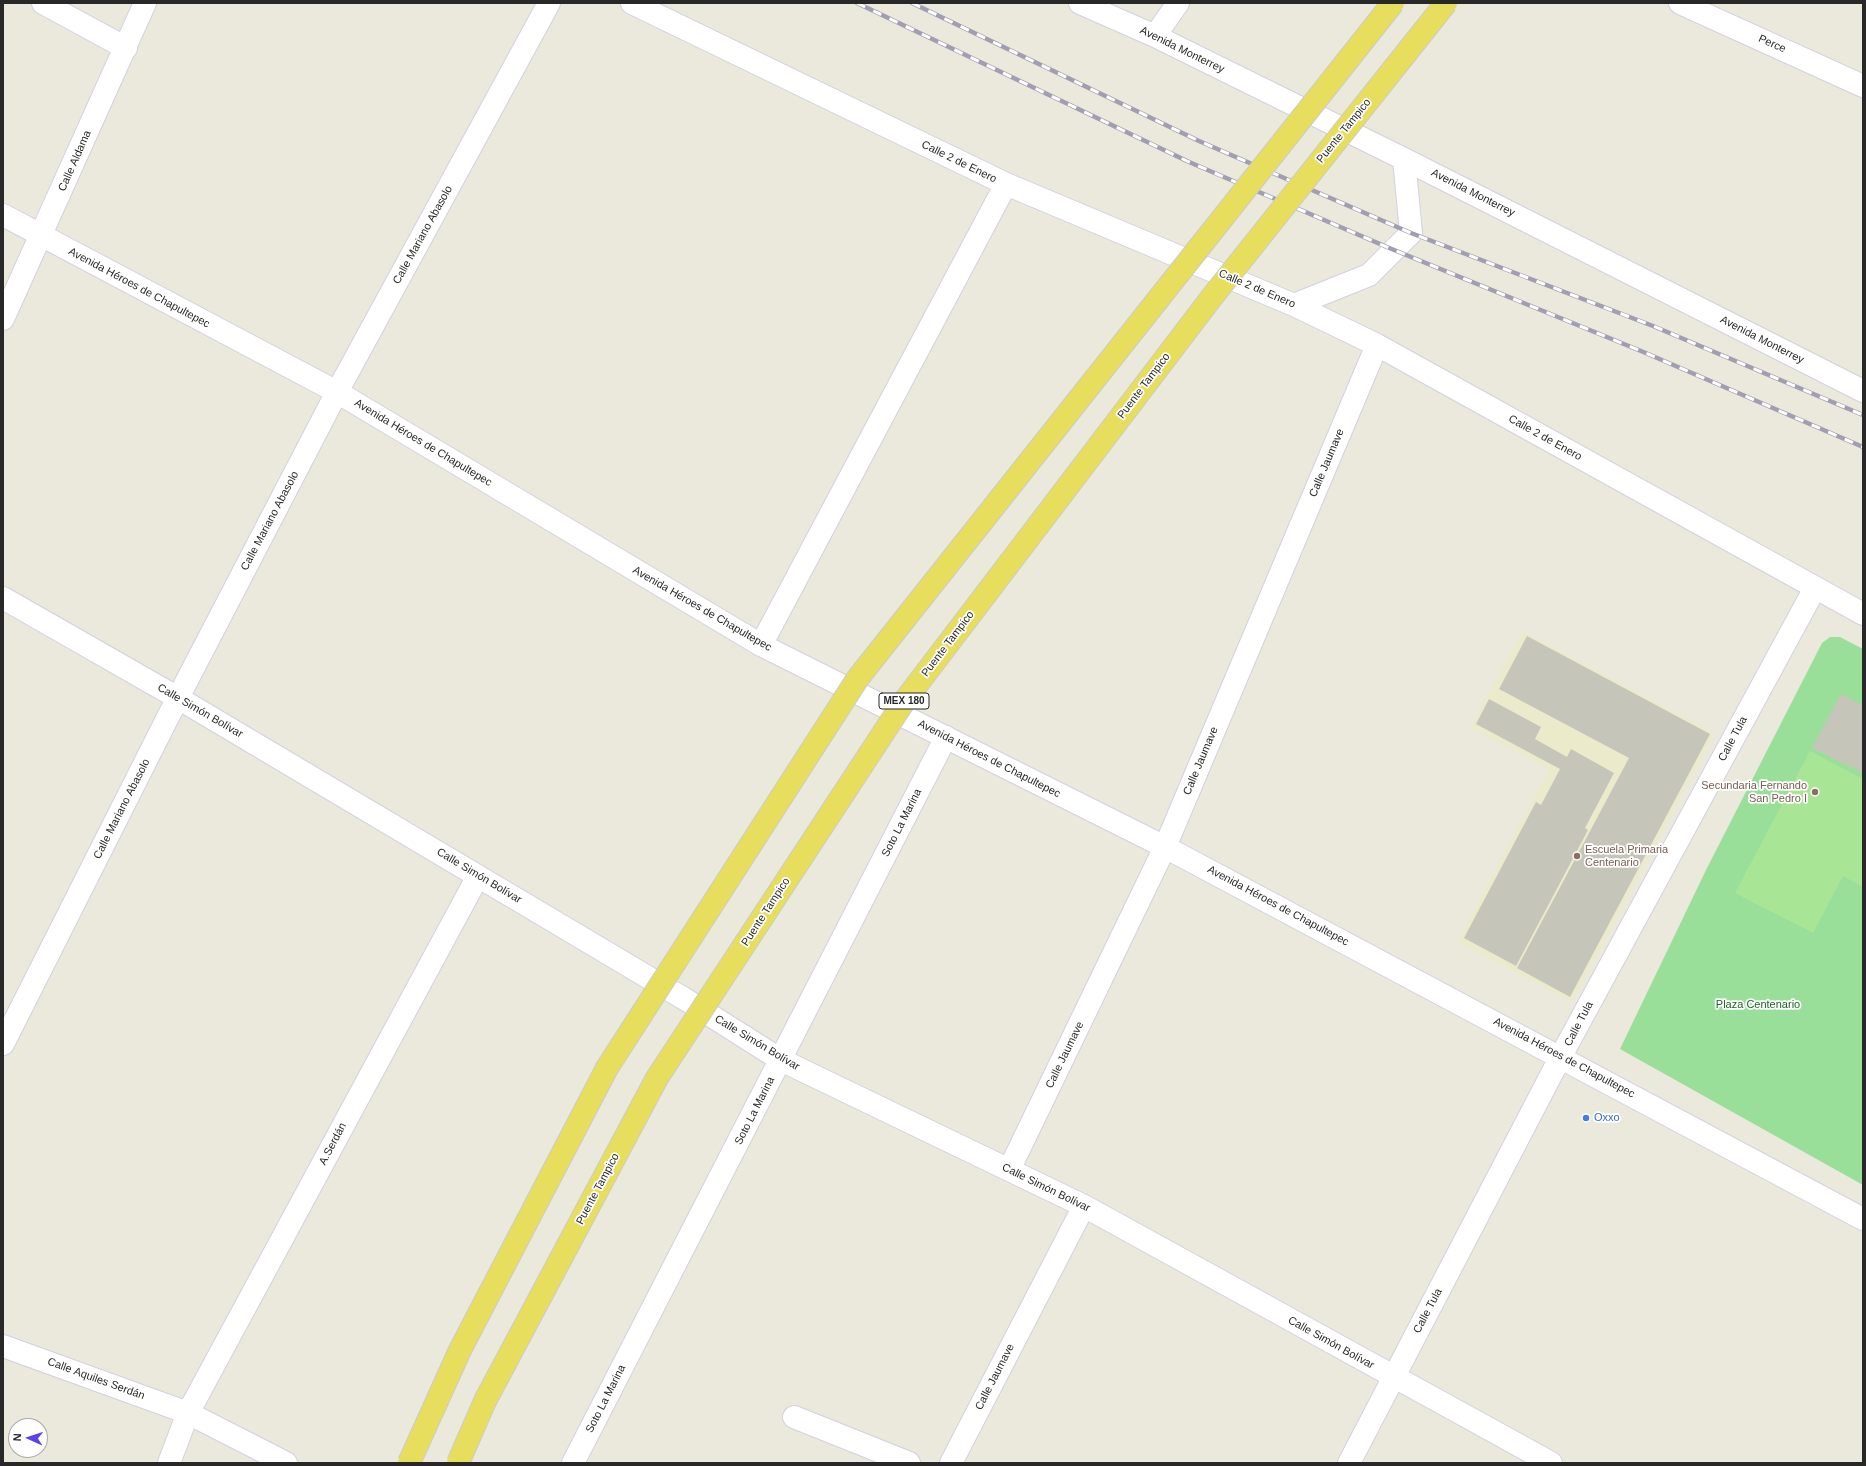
<!DOCTYPE html>
<meta charset="utf-8">
<style>
body{margin:0}
#map{position:relative;width:1866px;height:1466px;overflow:hidden;background:#eae9db;font-family:Helvetica,sans-serif}
canvas{display:block}
.frame{position:absolute;inset:0;border:4px solid #282828;pointer-events:none}
.north{position:absolute;left:8px;top:1418px;width:40px;height:40px;box-sizing:border-box;background:#fff;border:1px solid #a9a9a9;border-radius:50%;rotate:273deg;font-size:11px;font-weight:700;line-height:16px;text-align:center;color:#282828}
.north::after{content:'';display:block;margin:auto;width:14px;height:18px;background:#5c41f0;clip-path:polygon(50% 0,100% 100%,50% 72%,0 100%)}
</style>
<div id="map">
<canvas width="1866" height="1466"></canvas>
<div class="frame"></div>
<div class="north">N</div>
</div>
<script>
const ctx = document.querySelector('canvas').getContext('2d');
ctx.lineJoin = 'round';
function fill(path, color) {
  ctx.fillStyle = color;
  ctx.fill(path, 'evenodd');
}
function poly(rows) {
  const path = new Path2D();
  for (const r of rows) {
    path.moveTo(r[0], r[1]);
    for (let i = 2; i < r.length; i += 2) path.lineTo(r[i], r[i + 1]);
  }
  return path;
}
function strokePath(path, color, width, dash) {
  ctx.strokeStyle = color;
  ctx.lineWidth = width;
  ctx.lineCap = dash ? 'butt' : 'round';
  ctx.setLineDash(dash || []);
  ctx.stroke(path);
}
function drawText(font, color, halo, rows, align = 'center') {
  ctx.font = font + ' Helvetica,sans-serif';
  ctx.lineWidth = 3.5;
  ctx.setLineDash([]);
  ctx.textBaseline = 'middle';
  ctx.strokeStyle = halo;
  ctx.fillStyle = color;
  for (const [text, x, y, turn = 0] of rows) {
    ctx.save();
    ctx.translate(x, y);
    ctx.rotate((+turn || 0) * Math.PI / 180);
    ctx.textAlign = isNaN(turn) ? turn : align;
    if (halo) ctx.strokeText(text, 0, 0);
    ctx.fillText(text, 0, 0);
    ctx.restore();
  }
}
fill(poly([
 [1522,631,1714,734,1572,1002,1458,942,1549,769,1471,728]
]), '#ebebcb');
fill(poly([
 [1830,637,1840,637,1863,649,1863,1185,1620,1049,1706,870,1822,643]
]), '#99df99');
fill(poly([
 [1810,751,1863,779,1863,887,1843,876,1813,933,1735,893]
]), '#a8e595');
fill(poly([
 [1527,636,1710,734,1570,997,1517,968,1629,758,1499,689],
 [1841,694,1863,705,1863,773,1812,748],
 [1489,699,1541,727,1535,739,1567,757,1571,749,1614,773,1585,828,1588,830,1516,966,1464,938,1536,802,1541,805,1560,769,1476,724]
]), '#c6c5ba');
const pedestrian = poly([
 [794,1417,909,1463]
]);
const minor = poly([
 [43,3,126,48],
 [632,3,1006,184,1294,305,1377,345,1863,614],
 [1080,3,1155,36,1404,159,1863,391],
 [1680,3,1863,86],
 [1155,36,1178,3],
 [1294,305,1369,275,1411,233,1404,159],
 [3,319,145,3],
 [3,598,178,698,683,998,781,1060,1084,1206,1551,1463],
 [761,645,1006,184],
 [3,1044,169,715,337,392,549,3],
 [1009,1170,1165,847,1377,345],
 [3,1346,188,1413,286,1463],
 [169,1463,188,1413,478,876],
 [573,1463,946,737],
 [951,1463,1084,1206],
 [1349,1463,1561,1056,1815,588]
]);
const tertiary = poly([
 [3,215,337,392,761,645,1165,847,1863,1219]
]);
strokePath(pedestrian, '#d3d0e1', 24);
strokePath(minor, '#d3d0e1', 24);
strokePath(tertiary, '#d3d0e1', 24);
strokePath(pedestrian, '#fff', 22);
strokePath(minor, '#fff', 22);
strokePath(tertiary, '#fff', 22);
const rail = poly([
 [857,3,1189,162,1394,250,1641,351,1863,447],
 [912,3,1199,141,1411,233,1653,326,1863,415]
]);
strokePath(rail, '#a29eb2', 4.5);
strokePath(rail, '#fff', 3, [9]);
const trunkBridge = poly([
 [409,1463,460,1350,607,1068,858,678,1393,3],
 [458,1463,485,1401,657,1078,903,703,1212,297,1446,3]
]);
strokePath(trunkBridge, '#cbcbcb', 24, []);
strokePath(trunkBridge, '#e8de5e', 22);
for (const [x, y, r, color] of [
 [1815,792,4,"#8d6e63"],
 [1577,856,4,"#8d6e63"],
 [1586,1118,4,"#3f7fe0"]
]) {
  const dot = new Path2D();
  dot.arc(x, y, r, 0, 2 * Math.PI);
  ctx.fillStyle = color;
  ctx.fill(dot);
  strokePath(dot, '#fff', 1.5);
}
for (const [x, y, w] of [
 [904,701,50]
]) {
  const box = new Path2D();
  box.roundRect(x - w / 2, y - 8, w, 16, 3);
  ctx.fillStyle = '#fff';
  ctx.fill(box);
  strokePath(box, '#282828', 1);
}
drawText('bold 10px', '#282828', null, [
 ["MEX 180",904,701]
]);
drawText('11px', '#282828', '#fff', [
 ["Perce",1772,44,24],
 ["Avenida Monterrey",1182,50,26],
 ["Puente Tampico",1344,131,-51],
 ["Calle Aldama",75,161,-66],
 ["Calle 2 de Enero",959,162,26],
 ["Avenida Monterrey",1473,193,27],
 ["Calle Mariano Abasolo",423,235,-61],
 ["Avenida Héroes de Chapultepec",139,288,28],
 ["Calle 2 de Enero",1257,289,23],
 ["Avenida Monterrey",1762,340,27],
 ["Puente Tampico",1144,386,-53],
 ["Calle 2 de Enero",1545,438,29],
 ["Avenida Héroes de Chapultepec",423,443,31],
 ["Calle Jaumave",1327,463,-67],
 ["Calle Mariano Abasolo",270,521,-62],
 ["Avenida Héroes de Chapultepec",702,609,30],
 ["Puente Tampico",948,644,-53],
 ["Calle Simón Bolívar",200,711,30],
 ["Calle Tula",1733,739,-62],
 ["Avenida Héroes de Chapultepec",989,759,27],
 ["Calle Jaumave",1201,761,-67],
 ["Calle Mariano Abasolo",122,809,-63],
 ["Soto La Marina",902,823,-63],
 ["Calle Simón Bolívar",479,876,31],
 ["Avenida Héroes de Chapultepec",1278,906,28],
 ["Puente Tampico",766,912,-57],
 ["Calle Tula",1579,1024,-62],
 ["Calle Simón Bolívar",757,1043,31],
 ["Calle Jaumave",1065,1055,-64],
 ["Avenida Héroes de Chapultepec",1564,1058,28],
 ["Soto La Marina",755,1111,-63],
 ["A.Serdán",333,1144,-62],
 ["Calle Simón Bolívar",1046,1188,26],
 ["Puente Tampico",598,1189,-62],
 ["Calle Tula",1428,1311,-62],
 ["Calle Simón Bolívar",1331,1343,29],
 ["Calle Jaumave",995,1377,-63],
 ["Calle Aquiles Serdán",96,1379,20],
 ["Soto La Marina",606,1399,-63]
]);
drawText('11px', '#785e54', '#fff', [
 ["Secundaria Fernando",1807,786],
 ["San Pedro I",1807,799],
 ["Escuela Primaria",1585,850,"left"],
 ["Centenario",1585,863,"left"]
], 'right');
drawText('11px', '#1d6126', '#fff', [
 ["Plaza Centenario",1758,1005]
]);
drawText('11px', '#366cbe', '#fff', [
 ["Oxxo",1594,1118]
], 'left');
</script>
